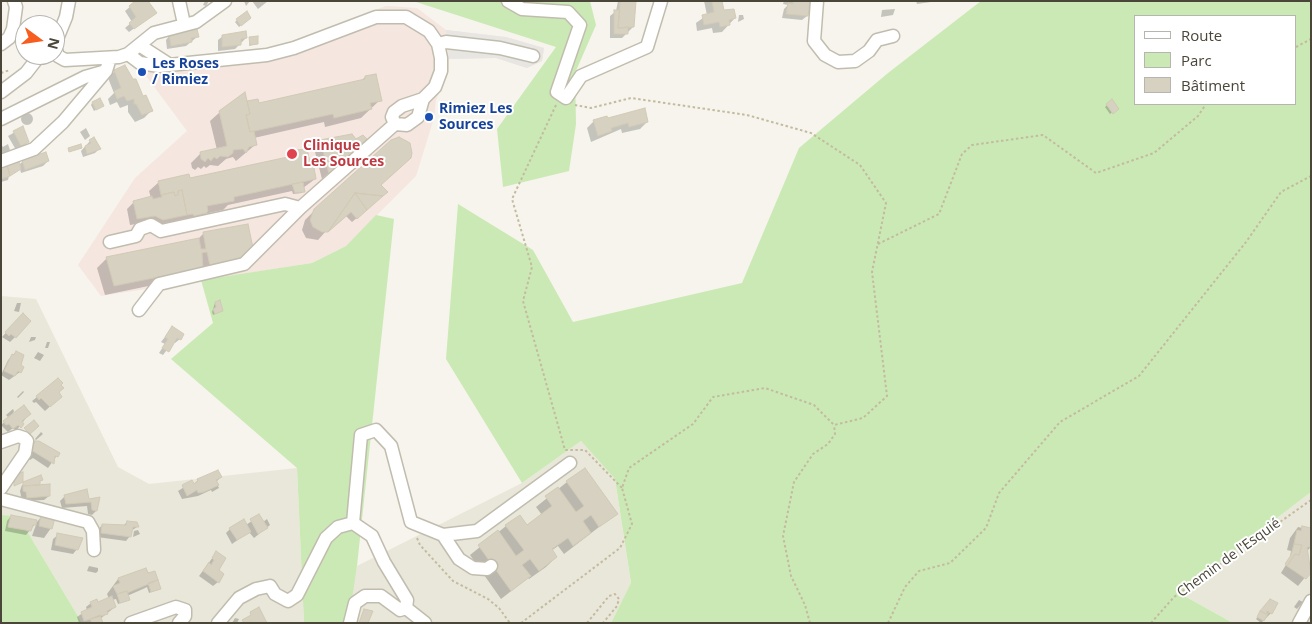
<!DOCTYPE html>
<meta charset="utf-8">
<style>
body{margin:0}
#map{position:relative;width:1312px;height:624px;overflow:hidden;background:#f6f4ec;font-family:"Open Sans",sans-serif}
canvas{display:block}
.frame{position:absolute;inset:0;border:2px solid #4a4639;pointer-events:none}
.legend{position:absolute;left:1134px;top:15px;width:162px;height:90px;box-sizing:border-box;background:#fff;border:1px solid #b7b5b0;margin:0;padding:6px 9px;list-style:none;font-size:15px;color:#4a4639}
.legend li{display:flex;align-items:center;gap:10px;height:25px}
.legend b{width:25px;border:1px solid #b7b5b0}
.north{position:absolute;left:15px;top:15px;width:50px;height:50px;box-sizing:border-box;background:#fff;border:1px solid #b7b5b0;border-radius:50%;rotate:104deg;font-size:14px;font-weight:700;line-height:20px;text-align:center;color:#4a4639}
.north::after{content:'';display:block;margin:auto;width:18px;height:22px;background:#f85d20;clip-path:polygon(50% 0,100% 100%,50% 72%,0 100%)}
</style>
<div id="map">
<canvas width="1312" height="624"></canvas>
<div class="frame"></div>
<ul class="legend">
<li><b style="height:6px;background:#fff"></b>Route</li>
<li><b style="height:14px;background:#cbe9b5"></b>Parc</li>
<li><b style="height:14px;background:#d7d1c1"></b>Bâtiment</li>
</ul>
<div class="north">N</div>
</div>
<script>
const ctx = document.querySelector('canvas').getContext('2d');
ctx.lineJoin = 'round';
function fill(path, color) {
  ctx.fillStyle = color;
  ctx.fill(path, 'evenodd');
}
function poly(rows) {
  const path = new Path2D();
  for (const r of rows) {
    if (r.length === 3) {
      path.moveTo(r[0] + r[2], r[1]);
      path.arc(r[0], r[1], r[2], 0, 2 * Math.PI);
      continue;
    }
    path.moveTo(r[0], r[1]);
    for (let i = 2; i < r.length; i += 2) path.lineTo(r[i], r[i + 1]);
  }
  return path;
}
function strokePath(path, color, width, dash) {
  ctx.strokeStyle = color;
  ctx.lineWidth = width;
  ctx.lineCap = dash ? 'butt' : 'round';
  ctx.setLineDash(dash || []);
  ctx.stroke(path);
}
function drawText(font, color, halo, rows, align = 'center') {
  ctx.font = font + ' "Open Sans",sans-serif';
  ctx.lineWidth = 4;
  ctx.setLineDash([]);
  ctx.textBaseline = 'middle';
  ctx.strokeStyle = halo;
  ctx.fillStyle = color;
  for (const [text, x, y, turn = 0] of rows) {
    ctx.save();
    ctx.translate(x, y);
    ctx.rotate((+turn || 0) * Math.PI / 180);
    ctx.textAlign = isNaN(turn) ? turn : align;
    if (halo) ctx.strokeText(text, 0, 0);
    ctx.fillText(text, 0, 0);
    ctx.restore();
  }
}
fill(poly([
 [1,296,36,299,118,467,149,484,297,468,304,623,82,623,18,516,1,515],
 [581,441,615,479,631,584,611,623,346,623,357,566,522,483],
 [1311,492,1311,623,1233,623,1179,593]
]), '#e9e7da');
fill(poly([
 [386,6,417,8,446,30,506,37,544,48,542,61,527,68,496,58,449,59,449,71,436,100,434,118,416,176,346,246,312,263,101,296,78,265,135,178,187,131,141,69,166,58,271,49]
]), '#f5e6e0');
fill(poly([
 [413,1,590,1,596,25,575,73,576,124,569,171,503,187,497,129,556,47],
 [981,1,1311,1,1311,492,1179,593,1233,623,611,623,631,583,615,479,581,441,522,483,446,359,458,204,533,250,573,322,742,283,799,148,888,73],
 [1136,16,1296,16,1296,104,1136,104],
 [376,215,394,219,357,566,352,599,346,623,304,623,297,468,171,359,213,323,201,280,312,263,346,246],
 [1,515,18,516,82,623,1,623]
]), '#cbe9b5');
fill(poly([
 [446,30,506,37,544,48,542,61,527,68,496,58,449,59]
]), '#e8e6e3');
fill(poly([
 [137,1,156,13,129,32,125,28,132,22,125,11],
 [209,1,206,6,203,5,205,1],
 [244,1,250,1,246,6],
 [252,1,268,1,258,9],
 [618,1,634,1,633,27,622,38,610,38,610,16,616,11],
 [704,1,721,1,723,12,735,18,722,32,713,33,712,28,697,31,696,23,707,15],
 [784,1,810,1,807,16,802,20,782,18,784,9,788,5,783,4],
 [916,1,938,1,917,4],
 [895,9,893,15,881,17,882,10],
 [739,15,743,15,744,19,738,22],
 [237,20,248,20,239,27,235,22],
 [170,35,197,37,186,46,167,49,166,40],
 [223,36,246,38,235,49,218,51,218,40],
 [250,38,257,44,249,46],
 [115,71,142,97,151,111,144,118,135,122,128,112,128,105,120,108,117,102,110,105,108,99,114,93,108,78],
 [365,77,380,100,361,118,325,127,324,122,254,138,255,145,236,161,233,157,226,159,218,166,210,165,206,168,204,166,201,169,198,167,195,170,192,168,191,163,201,153,217,150,210,121,220,112,246,103,258,104,361,81],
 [1112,101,1118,108,1110,114,1105,107],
 [92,103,101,107,94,111,91,105],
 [27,119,6],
 [607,120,647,122,640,129,622,133,621,129,591,142,587,128,594,121],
 [22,128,28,142,16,150,8,136],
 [86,128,90,136,85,140,80,132],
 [90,141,99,149,95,153,83,157,81,151],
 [321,141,356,141,358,146,322,179,314,148],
 [1,144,3,147,8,144,10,150,1,156],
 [296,151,315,179,303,188,302,193,293,194,292,191,228,205,223,210,204,214,196,221,155,226,147,222,130,225,127,209,134,202,151,198,149,191,159,182,189,179,290,158],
 [23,161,48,161,43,166,21,173,20,169,9,176,8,180,1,182,1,168,19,165],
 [380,185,372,205,352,222,346,216,334,227,343,212,318,240,306,238,302,230,305,220,315,210],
 [203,234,251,248,192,277,105,295,97,268,107,258,198,239],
 [17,303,21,303,19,312,14,311],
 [215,303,222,311,213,315,212,312],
 [23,315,29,321,15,337,10,342,2,337],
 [172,328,180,339,175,343,173,342,163,355,159,353,165,344,161,342],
 [31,337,36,337,35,340,29,342],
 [47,342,50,342,48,348,45,348],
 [16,352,20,372,9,380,1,375,8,360],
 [38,352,44,355,40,361,34,358],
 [58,380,56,401,45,411,36,402,34,403,32,401],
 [23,391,24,392,18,398,17,397],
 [13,409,14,411,12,416,29,414,16,431,13,428,8,432,1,425,9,418,6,415],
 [41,432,43,434,36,440,35,439],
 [36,442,58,454,48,468,33,458,30,460,26,458],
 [221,477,216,482,219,488,212,492,211,490,198,496,182,499,178,491,192,482,193,485,198,480],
 [42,480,39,482,39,486,49,496,44,500,22,501,20,491,22,485],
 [567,482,616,514,564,554,558,546,551,551,556,557,546,567,529,579,528,578,501,599,470,555,506,526,526,526,542,515,536,507],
 [65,496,88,500,98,498,96,511,92,515,88,514,87,506,62,508,60,501],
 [11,516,37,522,42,516,51,528,44,538,32,536,37,522,26,535,5,531,7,521],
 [259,516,263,522,267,519,270,525,254,538,249,532,232,544,226,533,230,529,246,525],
 [127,522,137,527,131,531,130,536,126,541,97,537,98,530,102,525,123,526],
 [1298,527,1311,530,1311,547,1307,551,1308,566,1311,570,1298,586,1281,573,1290,558,1291,551,1287,550,1290,538],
 [138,530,140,534,133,537,134,531],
 [58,535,77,549,73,554,51,550,53,539],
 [216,553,218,582,213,586,199,576],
 [89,566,98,568,98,571,96,573,87,571],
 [146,569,159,588,157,590,149,593,147,587,143,589,127,596,127,601,118,604,116,599,112,600,115,607,100,619,101,623,79,623,77,617,87,610,86,607,91,603,98,603,109,599,107,594,118,579],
 [1299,600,1303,602,1297,609,1294,607],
 [1266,605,1271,613,1261,623,1256,619],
 [235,618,239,619,237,623,232,623]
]), '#0003');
const building = poly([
 [135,1,148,1,157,13,134,29,129,23,136,17,129,6,135,1],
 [620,1,636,1,634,27,618,28,620,1],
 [712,1,722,1,724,10,734,9,736,18,729,20,730,25,720,27,719,22,704,25,702,15,714,12,712,1],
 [793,1,810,1,808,16,786,14,788,3,793,4,793,1],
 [614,10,620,10,618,28,628,27,628,34,614,34,614,10],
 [247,11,251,18,241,26,236,19,247,11],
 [197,29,199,37,191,38,192,42,171,46,169,34,197,29],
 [246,31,247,38,241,39,241,45,222,47,222,35,246,31],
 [258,36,258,44,250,45,249,37,258,36],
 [125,65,133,79,136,79,143,96,146,95,153,111,142,115,136,104,134,104,134,99,127,101,124,96,117,99,114,91,121,88,114,70,125,65],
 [376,74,382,101,370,103,372,109,334,118,333,114,250,132,246,115,250,114,247,101,258,99,259,103,365,79,365,76,376,74],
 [245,92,250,114,246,115,250,132,254,131,257,145,249,147,246,153,243,149,233,150,233,153,228,157,220,156,217,159,214,157,211,161,208,158,205,162,201,159,200,152,227,146,219,111,245,92],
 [100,98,104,106,96,110,92,102,100,98],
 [1112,99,1119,109,1113,114,1106,104,1112,99],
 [645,108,648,122,629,127,628,123,611,128,612,131,598,136,593,120,607,116,608,118,645,108],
 [23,126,29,142,21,146,13,131,23,126],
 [352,134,356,139,363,135,367,139,329,174,320,140,352,134],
 [94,137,101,149,87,154,85,146,91,143,89,140,94,137],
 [399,137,410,143,412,153,411,158,381,185,388,192,383,196,355,193,328,232,322,232,313,227,310,220,314,209,391,140,399,137],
 [81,144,82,148,69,152,68,148,81,144],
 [307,149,310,162,313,162,316,179,234,197,234,201,207,206,208,211,206,213,194,216,193,214,187,215,182,190,178,191,178,195,175,196,174,192,161,195,158,181,189,174,190,178,297,155,295,150,307,149],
 [46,152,49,161,25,170,22,160,46,152],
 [19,161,21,169,10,176,7,165,19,161],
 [7,165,10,176,1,179,1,167,7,165],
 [303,182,305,192,295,193,292,184,303,182],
 [182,190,187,215,163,220,155,216,137,219,133,201,152,196,153,199,162,197,161,195,174,192,175,196,178,195,178,191,182,190],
 [355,193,383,196,367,210,355,193],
 [355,193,367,210,357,219,351,212,328,232,355,193],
 [248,224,253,248,241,260,210,266,207,252,202,253,203,268,114,286,106,257,199,238,201,249,206,249,203,232,248,224],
 [220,300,223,311,215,314,213,309,216,307,215,302,220,300],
 [23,313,31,321,16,338,11,334,9,336,5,332,23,313],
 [172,326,184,334,181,340,177,338,169,352,162,348,168,339,165,337,172,326],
 [16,351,24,355,21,365,24,367,21,373,18,371,15,376,4,371,12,354,14,355,16,351],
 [58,378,63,383,61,385,64,388,59,392,62,397,50,407,41,398,39,400,36,396,58,378],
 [24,405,31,414,22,421,24,424,21,428,18,425,13,429,9,424,6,425,3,421,24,405],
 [34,420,39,426,30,434,24,428,34,420],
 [35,441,39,441,60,453,58,457,55,456,54,464,31,450,35,441],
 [585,468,618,514,599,527,591,515,583,521,591,533,573,546,568,538,552,549,557,557,539,571,530,559,522,565,531,576,511,591,478,545,498,530,516,556,524,550,505,525,520,515,527,525,552,506,545,496,558,487,576,512,584,506,566,481,585,468],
 [218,470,222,477,216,480,219,485,204,492,198,493,197,490,187,496,182,485,192,480,194,484,198,481,197,479,218,470],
 [23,472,23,482,14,486,14,475,23,472],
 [41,475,43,480,40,481,40,485,23,486,23,482,41,475],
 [50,484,50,496,27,498,26,492,23,491,23,486,50,484],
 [87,489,89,499,100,497,97,511,92,510,91,502,66,504,64,495,87,489],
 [41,514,55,518,52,529,39,526,41,514],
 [259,514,268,528,258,534,250,519,259,514],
 [11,515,37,520,36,525,33,525,31,531,8,527,11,515],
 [244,519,251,532,237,540,229,528,244,519],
 [127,521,137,522,139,527,133,527,131,537,101,533,102,524,126,525,127,521],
 [1302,526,1311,528,1311,547,1307,547,1311,573,1306,579,1287,566,1295,554,1299,555,1302,545,1294,544,1297,530,1301,531,1302,526],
 [57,533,83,538,78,550,55,545,57,533],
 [1294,544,1302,545,1299,555,1295,554,1287,566,1285,564,1291,555,1294,544],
 [216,551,226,558,219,570,224,574,219,583,203,571,209,562,211,565,214,560,212,558,216,551],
 [146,568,148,573,155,571,158,580,127,593,127,591,117,594,113,586,120,583,118,578,146,568],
 [158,580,161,589,151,592,148,583,158,580],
 [127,591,130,600,120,603,117,594,127,591],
 [112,596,116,607,107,611,108,614,84,621,81,612,92,607,90,602,97,599,98,602,112,596],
 [1270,599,1278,603,1272,614,1267,611,1266,614,1260,611,1270,599],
 [259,607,267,623,244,623,242,620,251,615,250,612,259,607],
 [364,609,373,611,368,623,359,623,364,609],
 [1260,611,1266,614,1269,612,1264,621,1257,617,1260,611],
 [100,615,103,623,92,623,90,619,100,615]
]);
fill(building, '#d7d1c1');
strokePath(building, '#d2cab4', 1);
const minor = poly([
 [179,1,184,24],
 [508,1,522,9,568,12,580,25,557,92,566,98,581,76,647,47,661,1],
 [817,1,814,41,825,55,838,62,855,61,869,51,877,40,893,36],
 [1,44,9,38,13,29,16,7,14,1],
 [55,44,66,17,69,1],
 [438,44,446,42,500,48,533,56],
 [139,45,170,65],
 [55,47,58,56,65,60,119,57,128,54,154,33,196,22,225,1],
 [128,54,140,63,159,66,267,55,294,48,376,17,406,17,429,31,438,44,441,58,441,71,435,87,423,99,418,117,407,125,395,124,392,117,394,112,402,106,423,99],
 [1,92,26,73,40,55],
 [1,119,85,77,106,71],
 [1,161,34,149,63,122,106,71,110,58],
 [110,242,136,236,140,229,151,225,161,231,285,204,300,208],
 [139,310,159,284,244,264,300,208,395,124],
 [1,442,18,436,24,438,27,441,25,453,1,488],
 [1,499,88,522,93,531,94,550],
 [353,523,361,435,376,430,391,446,411,522,443,535,477,531,570,463],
 [443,535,459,559,473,568,487,569,491,566],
 [406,608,425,623],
 [131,623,176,607,185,610,185,616,179,623],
 [218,623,239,598,256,589,270,586,275,594,288,601,297,595,326,538,338,527,353,523,372,536,384,562,407,600,406,608],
 [350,623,355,603,365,596,381,596,400,610,406,608],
 [1299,623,1311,601]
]);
strokePath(minor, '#c1bdae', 15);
strokePath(poly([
 [1296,47,1311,39],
 [1,73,10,70],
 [556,105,512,199,532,267,523,301,565,450,585,450,622,488],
 [878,244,939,214,962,154,972,145,1043,135,1096,173,1154,153,1198,116,1206,104],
 [417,538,420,545,453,581,488,599,499,608,510,623],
 [521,623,620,548,632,524,622,488,629,468,693,424,713,397,765,388,814,405,834,425,863,418,887,396,872,272,886,203,860,165,811,133,747,115,631,98,591,108,575,105],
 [587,623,609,596,615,594,619,599,617,606,603,623],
 [810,623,805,605,791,576,783,536,794,482,813,454,828,444,835,434,834,425],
 [888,623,905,587,919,571,950,563,986,528,999,493,1060,422,1139,376,1246,242,1281,192,1311,176],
 [1151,623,1174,597,1311,500]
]), '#c3bb9f', 2, [2.5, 2.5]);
strokePath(minor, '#fff', 12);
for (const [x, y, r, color] of [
 [142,72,5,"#1a4fb4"],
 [429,117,5,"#1a4fb4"],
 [292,154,6,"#e0444e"]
]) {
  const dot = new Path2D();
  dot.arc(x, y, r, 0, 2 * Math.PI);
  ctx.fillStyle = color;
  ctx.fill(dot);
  strokePath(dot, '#fff', 2);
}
drawText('bold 14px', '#164399', '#fff', [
 ["Les Roses",152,64],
 ["/ Rimiez",152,80],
 ["Rimiez Les",439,109],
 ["Sources",439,125]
], 'left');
drawText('bold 14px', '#be3a42', '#fff', [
 ["Clinique",303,146],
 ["Les Sources",303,162]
], 'left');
drawText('14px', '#4a4639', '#fff', [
 ["Chemin de l'Esquié",1229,558,-36]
]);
</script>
